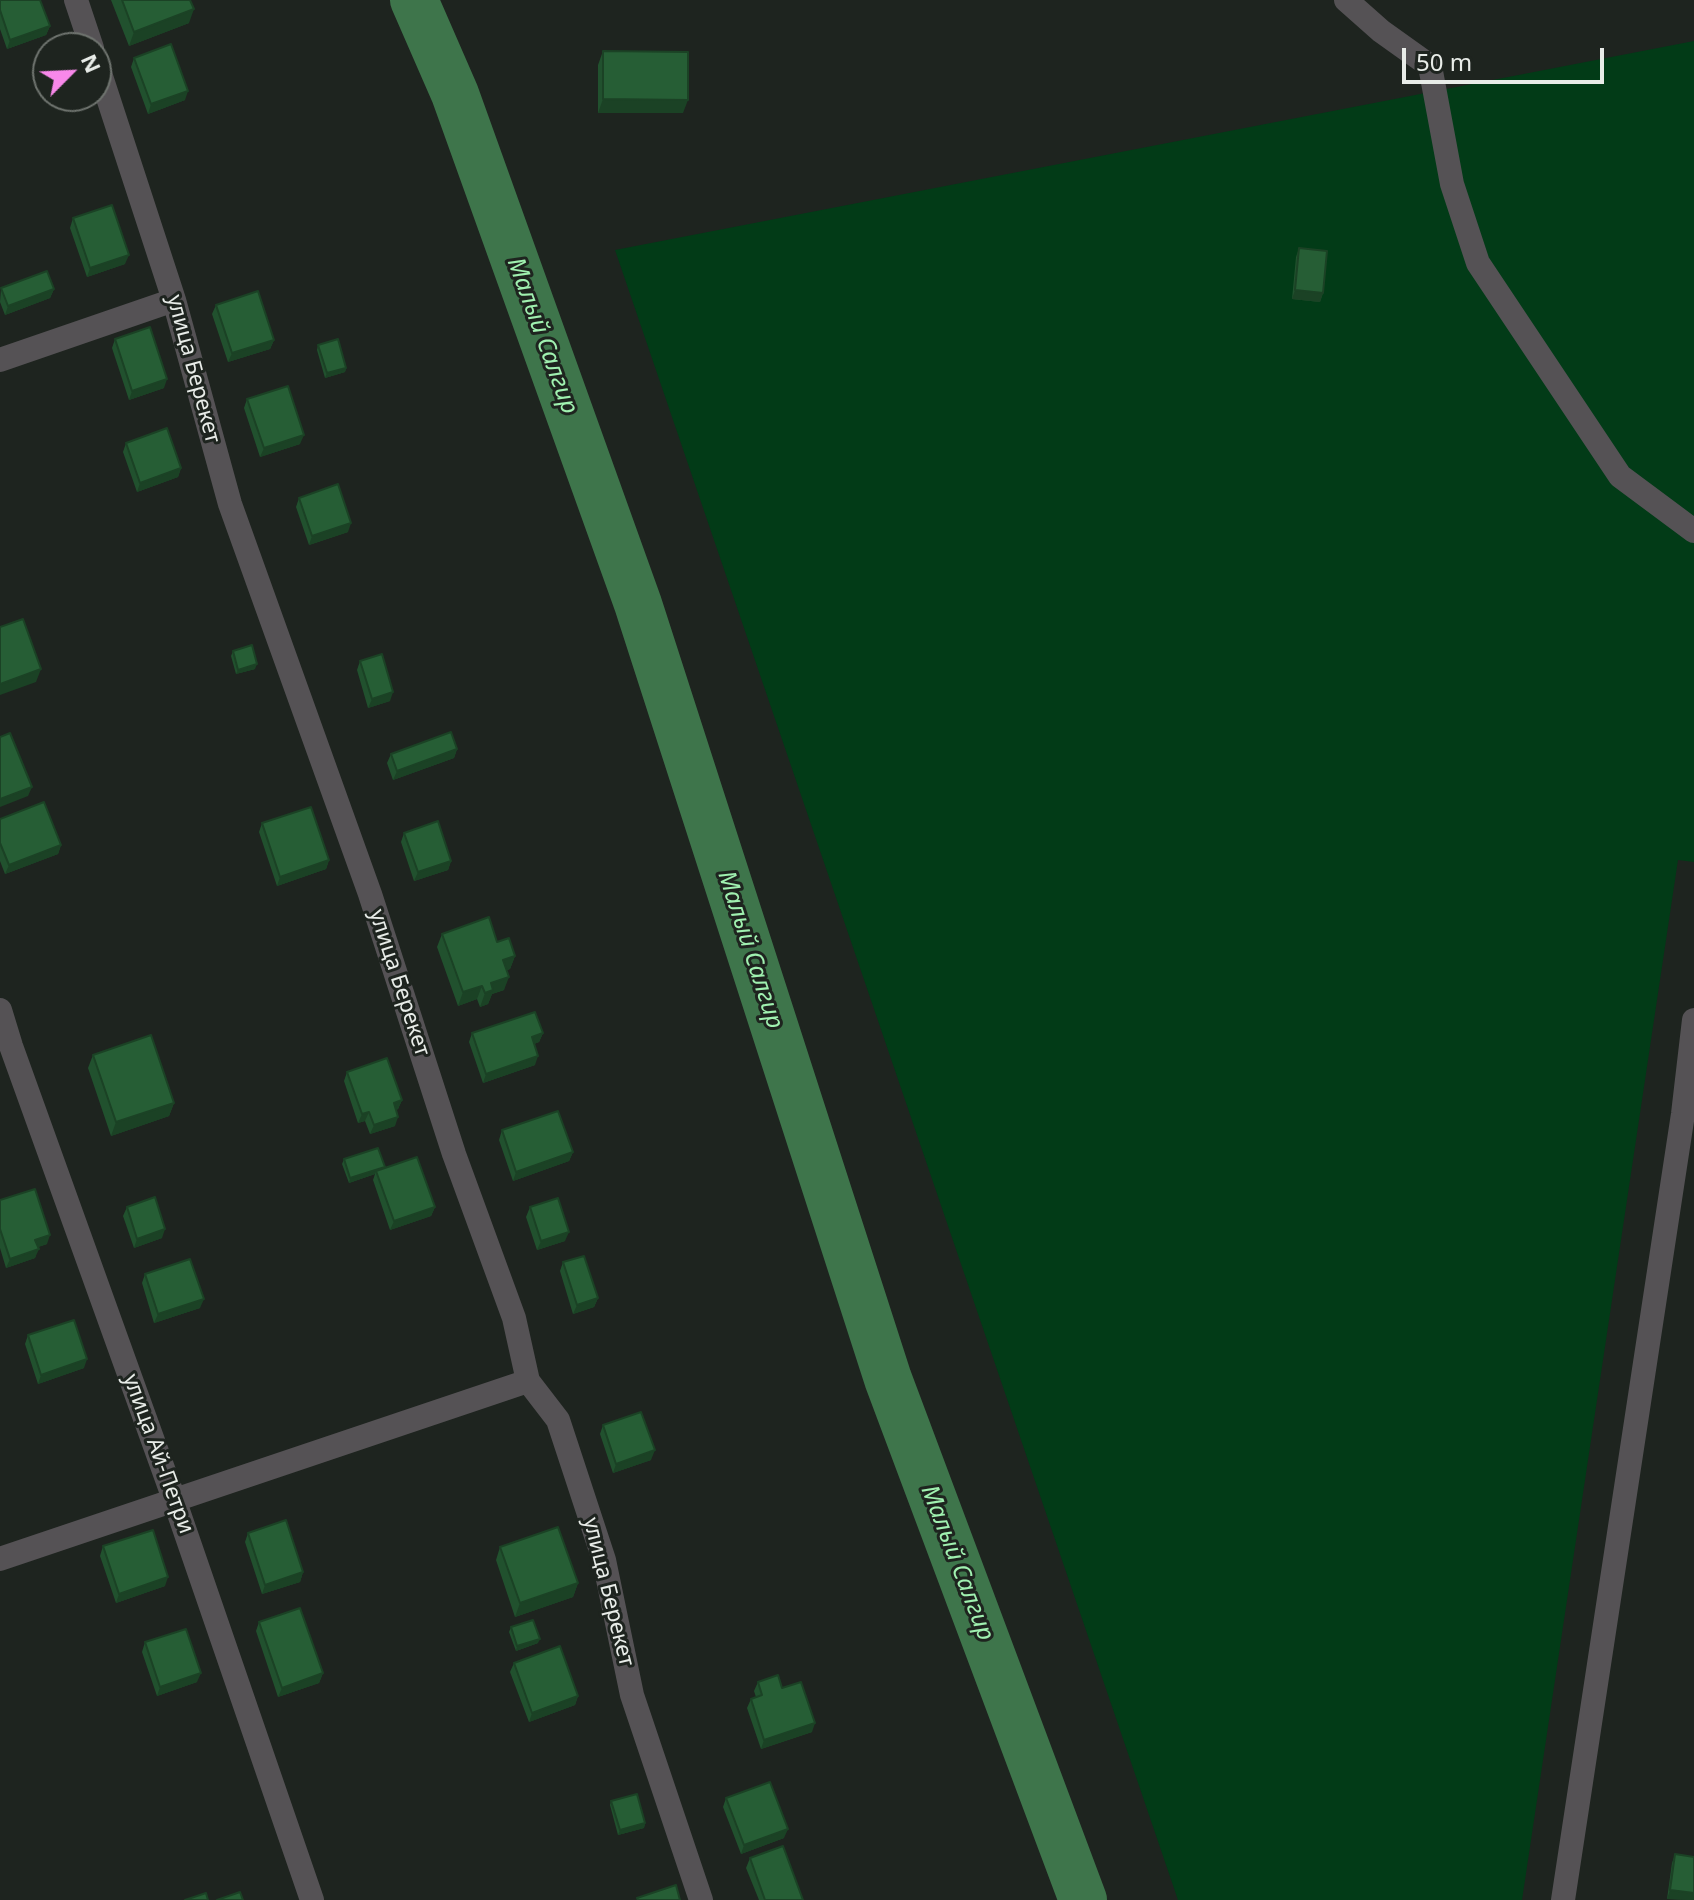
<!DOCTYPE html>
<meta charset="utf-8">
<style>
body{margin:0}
#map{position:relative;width:1694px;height:1900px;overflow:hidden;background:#1e241f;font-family:"Noto Sans",sans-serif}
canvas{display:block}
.north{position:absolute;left:32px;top:32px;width:80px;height:80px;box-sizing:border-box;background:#1e241f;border:2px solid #6f746f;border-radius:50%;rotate:66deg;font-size:22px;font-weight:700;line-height:32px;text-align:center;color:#e8ece8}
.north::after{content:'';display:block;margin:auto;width:28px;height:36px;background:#f888ea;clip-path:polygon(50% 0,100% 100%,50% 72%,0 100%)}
.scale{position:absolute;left:1402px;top:48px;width:202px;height:36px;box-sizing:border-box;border:4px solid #e8ece8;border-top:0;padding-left:10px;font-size:24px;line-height:28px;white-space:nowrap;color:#e8ece8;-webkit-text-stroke:6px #1e241f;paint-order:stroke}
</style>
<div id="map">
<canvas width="1694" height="1900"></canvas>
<div class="north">N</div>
<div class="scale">50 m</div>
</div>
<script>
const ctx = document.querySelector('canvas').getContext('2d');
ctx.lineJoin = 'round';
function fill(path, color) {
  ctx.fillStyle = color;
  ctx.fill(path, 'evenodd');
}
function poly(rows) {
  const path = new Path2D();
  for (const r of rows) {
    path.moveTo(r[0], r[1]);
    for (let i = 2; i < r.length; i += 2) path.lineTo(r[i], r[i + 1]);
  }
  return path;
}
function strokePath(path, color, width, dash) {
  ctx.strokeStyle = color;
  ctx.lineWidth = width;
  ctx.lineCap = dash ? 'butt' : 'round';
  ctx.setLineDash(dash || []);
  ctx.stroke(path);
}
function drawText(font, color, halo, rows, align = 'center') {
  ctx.font = font + ' "Noto Sans",sans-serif';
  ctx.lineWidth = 6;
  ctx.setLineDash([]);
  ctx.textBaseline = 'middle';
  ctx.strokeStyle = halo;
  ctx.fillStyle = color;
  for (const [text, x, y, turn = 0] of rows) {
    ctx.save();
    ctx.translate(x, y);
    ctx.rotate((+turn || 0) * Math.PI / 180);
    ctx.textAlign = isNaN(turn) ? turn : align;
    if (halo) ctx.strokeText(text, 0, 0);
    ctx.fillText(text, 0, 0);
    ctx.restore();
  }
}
fill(poly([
 [1694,41,1694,862,1678,860,1522,1900,1178,1900,615,250]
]), '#023b17');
strokePath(poly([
 [414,0,455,94,638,604,888,1379,1083,1900]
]), '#3e754b', 48);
strokePath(poly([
 [76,0,92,48],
 [1346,0,1381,31,1430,66,1452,184,1478,263,1620,476,1694,531],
 [96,61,174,300,230,504,370,894,454,1154,514,1318,528,1381,558,1420,604,1560,632,1695,701,1900],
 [0,360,174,300],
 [0,1010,11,1046,174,1499,312,1900],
 [0,1559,528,1381],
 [1563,1900,1683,1114,1694,1020]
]), '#555255', 24);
fill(poly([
 [0,0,50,26,46,35,7,49,0,29],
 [111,0,190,0,189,23,129,46],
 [603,51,683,113,598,113,598,65],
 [134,58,185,100,148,114,131,67],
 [73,218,125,264,87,277,70,228],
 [1299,248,1323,293,1320,302,1292,299,1296,257],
 [1,288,54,289,50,298,5,315,0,302],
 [216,305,274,340,270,349,228,362,212,314],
 [115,339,164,388,129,400,112,348],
 [318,345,346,368,345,372,325,378,317,350],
 [247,399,300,444,260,457,244,408],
 [126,443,181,468,178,477,137,492,123,452],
 [299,498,348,532,309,545,296,507],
 [233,651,255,669,236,674,231,656],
 [360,661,390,701,368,708,357,670],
 [457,749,454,758,393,780,387,763,391,754],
 [0,819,61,845,58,854,5,874,0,861],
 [262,823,329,860,326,869,277,886,259,832],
 [404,833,451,861,448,870,414,881,401,842],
 [442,934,497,942,515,956,510,969,507,970,504,990,492,994,488,1004,480,1007,477,999,458,1006,437,947],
 [472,1033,543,1033,539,1042,534,1044,535,1065,483,1083,469,1042],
 [93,1055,174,1103,169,1116,111,1136,88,1068],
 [347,1072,402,1100,398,1109,396,1110,395,1126,370,1134,365,1121,358,1123,344,1081],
 [502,1130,573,1152,569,1161,513,1181,499,1140],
 [344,1159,385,1167,435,1207,431,1216,390,1230,373,1180,375,1174,349,1183,342,1164],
 [0,1200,47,1244,38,1247,35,1258,6,1268,0,1248],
 [127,1207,162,1238,134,1248,123,1216],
 [530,1207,565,1241,537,1250,526,1217],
 [563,1262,598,1298,594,1307,573,1314,560,1271],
 [145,1274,200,1308,154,1323,142,1283],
 [28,1335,84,1368,38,1384,25,1344],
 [603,1425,651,1460,613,1473,600,1434],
 [248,1533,303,1572,300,1582,262,1594,245,1542],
 [103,1546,165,1586,116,1603,100,1556],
 [500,1547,578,1583,573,1597,515,1617,496,1560],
 [259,1622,323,1673,319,1683,278,1697,256,1631],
 [511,1627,538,1643,516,1651,509,1632],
 [145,1642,197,1682,157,1696,142,1652],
 [514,1663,578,1696,575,1705,529,1722,510,1672],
 [758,1682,782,1688,812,1732,761,1749,747,1708,751,1699,756,1697,754,1691],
 [726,1798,784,1838,741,1854,723,1807],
 [611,1801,645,1823,644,1828,618,1835,610,1805],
 [1675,1854,1694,1900,1667,1899,1672,1863],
 [750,1858,803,1900,759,1900,746,1868]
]), '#21512e');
fill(poly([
 [194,9,189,23,129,46,134,32],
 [50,26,46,35,7,49,10,40],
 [188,91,185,100,148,114,151,104],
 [603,99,688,100,683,113,598,113],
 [129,255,125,264,87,277,90,268],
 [54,289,50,298,5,315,8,306],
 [1295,290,1323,293,1320,302,1292,299],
 [274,340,270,349,228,362,232,353],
 [346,368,345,372,325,378,327,373],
 [167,379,164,388,129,400,132,391],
 [304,435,300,444,260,457,264,448],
 [181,468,178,477,137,492,140,483],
 [351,523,348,532,309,545,312,536],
 [257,664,255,669,236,674,238,670],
 [41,669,36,682,0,695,0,684],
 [393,692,390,701,368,708,372,699],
 [457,749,454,758,393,780,397,771],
 [32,787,28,796,0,807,0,799],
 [61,845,58,854,5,874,9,865],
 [329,860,326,869,277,886,280,877],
 [451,861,448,870,414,881,418,872],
 [515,956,510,969,498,973,503,960],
 [509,977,504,990,492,994,488,1004,480,1007,485,993,491,983],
 [482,986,477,999,458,1006,463,992],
 [543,1033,539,1042,529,1046,532,1037],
 [538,1056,535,1065,483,1083,486,1074],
 [402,1100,398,1109,390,1112,394,1103],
 [174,1103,169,1116,111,1136,116,1122],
 [369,1112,365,1121,358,1123,362,1114],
 [398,1117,395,1126,370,1134,374,1125],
 [573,1152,569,1161,513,1181,516,1172],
 [385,1167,376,1171,375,1174,349,1183,350,1178],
 [435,1207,431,1216,390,1230,394,1221],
 [165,1229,162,1238,134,1248,137,1239],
 [569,1232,565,1241,537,1250,541,1241],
 [50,1235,47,1244,32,1249,35,1240],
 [39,1249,35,1258,6,1268,10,1259],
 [598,1298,594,1307,573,1314,577,1305],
 [204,1299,200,1308,154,1323,158,1314],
 [87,1359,84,1368,38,1384,41,1375],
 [655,1450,651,1460,613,1473,616,1464],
 [303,1572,300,1582,262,1594,265,1585],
 [168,1577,165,1586,116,1603,119,1594],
 [578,1583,573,1597,515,1617,520,1603],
 [540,1639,538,1643,516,1651,517,1646],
 [201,1673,197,1682,157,1696,160,1687],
 [323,1673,319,1683,278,1697,282,1688],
 [578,1696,575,1705,529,1722,532,1713],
 [815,1723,812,1732,761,1749,764,1740],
 [645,1823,644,1828,618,1835,620,1830],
 [788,1829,784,1838,741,1854,744,1845],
 [1670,1890,1694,1893,1694,1900,1667,1899]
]), '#1b4225');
const building = poly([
 [0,0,40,0,50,26,10,40,0,10,0,0],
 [122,0,190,0,194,9,134,32,122,0],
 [171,44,188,91,151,104,134,58,171,44],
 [603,51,688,52,688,100,603,99,603,51],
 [112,205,129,255,90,268,73,218,112,205],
 [1299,248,1327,251,1323,293,1295,290,1299,248],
 [47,271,54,289,8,306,1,288,47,271],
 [258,291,274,340,232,353,216,305,258,291],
 [150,327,167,379,132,391,115,339,150,327],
 [338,339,346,368,327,373,318,345,338,339],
 [288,386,304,435,264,448,247,399,288,386],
 [167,428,181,468,140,483,126,443,167,428],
 [338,484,351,523,312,536,299,498,338,484],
 [23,619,41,669,0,684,0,627,23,619],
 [252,645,257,664,238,670,233,651,252,645],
 [382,654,393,692,372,699,360,661,382,654],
 [451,732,457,749,397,771,391,754,451,732],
 [10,733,32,787,0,799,0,737,10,733],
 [44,802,61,845,9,865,0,843,0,819,44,802],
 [311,807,329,860,280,877,262,823,311,807],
 [438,821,451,861,418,872,404,833,438,821],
 [489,917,497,942,509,938,515,956,503,960,509,977,491,983,493,990,485,993,482,986,463,992,442,934,489,917],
 [535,1012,543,1033,532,1037,538,1056,486,1074,472,1033,535,1012],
 [151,1035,174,1103,116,1122,93,1055,151,1035],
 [387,1058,402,1100,394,1103,398,1117,374,1125,369,1112,362,1114,347,1072,387,1058],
 [558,1111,573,1152,516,1172,502,1130,558,1111],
 [378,1148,385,1167,350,1178,344,1159,378,1148],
 [417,1157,435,1207,394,1221,376,1171,417,1157],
 [35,1189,50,1235,35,1240,39,1249,10,1259,0,1229,0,1200,35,1189],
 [155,1197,165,1229,137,1239,127,1207,155,1197],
 [558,1198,569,1232,541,1241,530,1207,558,1198],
 [584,1256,598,1298,577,1305,563,1262,584,1256],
 [190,1259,204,1299,158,1314,145,1274,190,1259],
 [74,1320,87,1359,41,1375,28,1335,74,1320],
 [641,1412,655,1450,616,1464,603,1425,641,1412],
 [286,1520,303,1572,265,1585,248,1533,286,1520],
 [558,1527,578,1583,520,1603,500,1547,558,1527],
 [153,1530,168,1577,119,1594,103,1546,153,1530],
 [300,1608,323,1673,282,1688,259,1622,300,1608],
 [533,1620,540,1639,517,1646,511,1627,533,1620],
 [186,1629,201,1673,160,1687,145,1642,186,1629],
 [560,1646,578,1696,532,1713,514,1663,560,1646],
 [778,1675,782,1688,801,1682,815,1723,764,1740,751,1699,762,1695,758,1682,778,1675],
 [770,1782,788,1829,744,1845,726,1798,770,1782],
 [637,1794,645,1823,620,1830,611,1801,637,1794],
 [783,1846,803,1900,765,1900,750,1858,783,1846],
 [1675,1854,1694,1857,1694,1893,1670,1890,1675,1854],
 [676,1885,680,1900,638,1900,637,1898,676,1885],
 [240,1892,243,1900,217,1900,240,1892],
 [206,1893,208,1900,185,1900,206,1893]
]);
fill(building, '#265e35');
strokePath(building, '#1b4225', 2);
drawText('22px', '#e8ece8', '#1e241f', [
 ["улица Берекет",193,369,75],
 ["улица Берекет",399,983,72],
 ["улица Ай-Петри",158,1454,70],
 ["улица Берекет",608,1592,76]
]);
drawText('italic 24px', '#a0f1b0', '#1e241f', [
 ["Малый Салгир",542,336,70],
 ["Малый Салгир",750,950,72],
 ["Малый Салгир",957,1563,69]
]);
</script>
